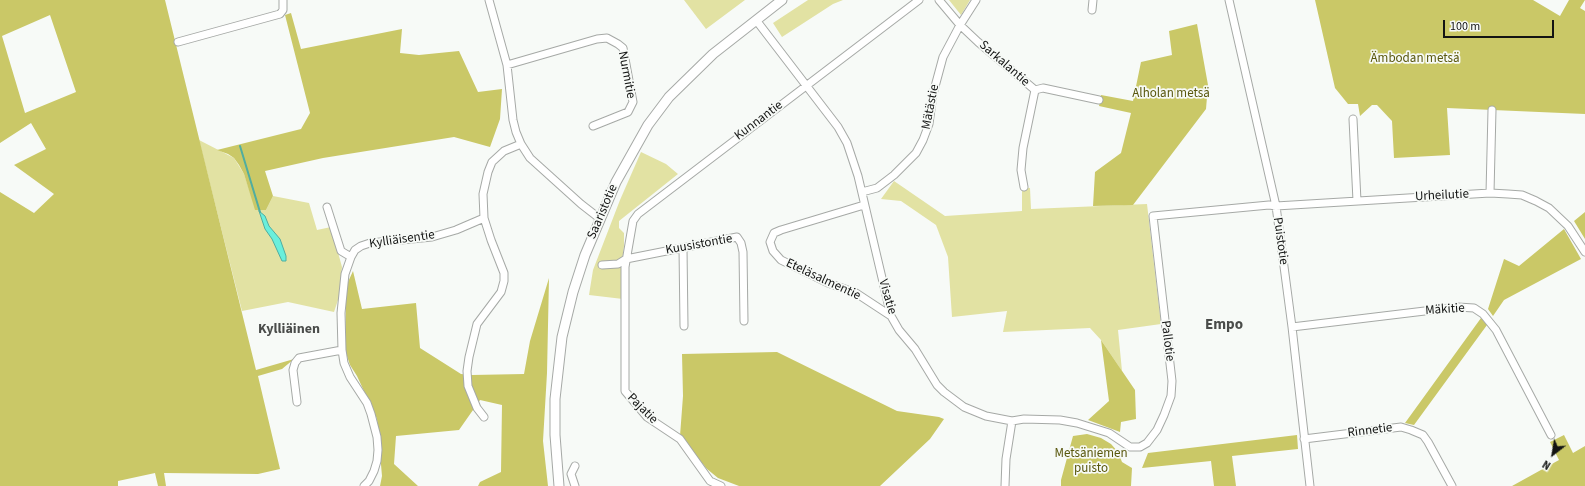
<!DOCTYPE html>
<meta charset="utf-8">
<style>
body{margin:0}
#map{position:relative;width:1585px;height:486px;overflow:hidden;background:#f7faf7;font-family:"Source Sans 3",sans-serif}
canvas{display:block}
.north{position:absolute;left:1533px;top:434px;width:40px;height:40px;-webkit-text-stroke:3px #f7faf7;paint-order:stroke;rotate:211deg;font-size:11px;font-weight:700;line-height:16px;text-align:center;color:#131413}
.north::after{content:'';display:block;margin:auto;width:14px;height:18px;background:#131413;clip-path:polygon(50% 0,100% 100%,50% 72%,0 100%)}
.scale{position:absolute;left:1443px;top:20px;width:111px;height:18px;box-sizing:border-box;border:2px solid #131413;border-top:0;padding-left:5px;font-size:12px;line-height:14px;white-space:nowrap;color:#131413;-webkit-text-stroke:3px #f7faf7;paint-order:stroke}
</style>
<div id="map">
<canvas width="1585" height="486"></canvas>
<div class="north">N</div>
<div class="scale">100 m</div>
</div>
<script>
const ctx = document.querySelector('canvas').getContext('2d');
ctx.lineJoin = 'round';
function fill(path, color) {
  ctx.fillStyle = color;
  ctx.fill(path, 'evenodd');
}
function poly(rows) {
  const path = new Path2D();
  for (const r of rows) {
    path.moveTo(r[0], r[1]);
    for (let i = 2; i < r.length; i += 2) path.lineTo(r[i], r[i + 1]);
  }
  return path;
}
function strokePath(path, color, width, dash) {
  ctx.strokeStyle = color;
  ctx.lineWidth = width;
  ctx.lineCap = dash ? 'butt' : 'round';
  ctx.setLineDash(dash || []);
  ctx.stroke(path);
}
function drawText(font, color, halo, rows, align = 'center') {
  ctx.font = font + ' "Source Sans 3",sans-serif';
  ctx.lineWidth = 3.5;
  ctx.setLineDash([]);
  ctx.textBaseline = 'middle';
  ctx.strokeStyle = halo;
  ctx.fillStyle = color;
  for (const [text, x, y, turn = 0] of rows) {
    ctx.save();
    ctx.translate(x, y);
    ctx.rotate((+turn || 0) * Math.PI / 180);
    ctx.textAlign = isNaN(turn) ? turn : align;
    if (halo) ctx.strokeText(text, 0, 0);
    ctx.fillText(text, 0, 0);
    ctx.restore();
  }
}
fill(poly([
 [684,0,745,0,706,29],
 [808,0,843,0,833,4,782,37,773,23],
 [949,0,970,0,961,15],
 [199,140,234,158,244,174,256,210,266,210,273,196,309,203,317,230,331,227,342,267,339,297,334,312,288,302,242,311],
 [641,152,666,164,678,174,619,221,619,228,624,233,624,246,621,269,623,299,589,295,593,270,620,200],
 [894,181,945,216,1022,211,1022,187,1030,188,1031,209,1147,204,1161,324,1118,330,1122,371,1101,340,1090,328,1003,332,1007,311,952,317,948,257,936,225,901,201,881,199]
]), '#e2e2a3');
fill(poly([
 [0,0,165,0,256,370,294,359,282,369,258,376,280,469,258,474,164,473,166,486,158,486,155,473,118,481,118,486,0,486,0,192,34,213,54,194,14,165,46,149,31,123,0,143],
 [50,15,76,92,25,113,2,36],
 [1315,0,1533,0,1560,16,1569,0,1585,0,1580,8,1585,11,1585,114,1447,108,1450,155,1394,158,1392,121,1377,105,1372,105,1360,116,1358,104,1348,104,1335,88],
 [291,13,301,49,402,29,400,53,419,55,459,51,478,92,502,89,500,119,490,147,454,137,323,158,265,171,273,196,266,210,255,210,244,174,239,165,234,158,228,154,217,150,301,129,310,113,285,15],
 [1197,24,1208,85,1206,109,1133,205,1093,206,1095,172,1121,153,1131,113,1099,106,1101,95,1133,101,1141,62,1172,55,1169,31],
 [1585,212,1585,239,1574,221],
 [1564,229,1581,259,1504,300,1493,316,1488,309,1504,259,1519,266],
 [353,271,362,309,416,303,420,348,461,374,472,375,524,374,530,341,549,278,547,373,543,441,548,486,478,486,480,482,501,472,502,405,480,400,459,430,396,436,394,464,418,486,380,486,382,476,377,419,357,376,350,365,345,350,346,294,348,282],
 [1481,318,1487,325,1414,425,1405,423],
 [1101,340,1135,390,1136,419,1121,422,1120,432,1088,420,1109,401],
 [777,352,897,411,939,417,944,419,930,439,880,486,739,486,718,478,707,469,680,436,683,396,682,354],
 [1087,434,1101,438,1111,444,1118,452,1122,462,1132,468,1131,486,1061,486,1061,480,1073,436],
 [1297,435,1298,449,1232,456,1236,486,1214,486,1211,461,1142,468,1148,453],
 [1564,435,1573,453,1585,446,1585,486,1512,486,1559,460,1550,442]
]), '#cac867');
const water = poly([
 [259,211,265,216,269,226,280,239,286,256,286,261,282,261,272,239,265,229,259,211]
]);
fill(water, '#6aefdc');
strokePath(water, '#50ada0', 1);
strokePath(poly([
 [240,146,260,212]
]), '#50ada0', 2);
const minor = poly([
 [489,0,507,65,513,120,516,132,521,144,530,158,581,204,599,218],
 [939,0,960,25,978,42,1035,90,1023,148,1021,170,1024,187],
 [1229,0,1276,206,1292,327,1310,486],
 [1092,10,1093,0],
 [756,20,838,127,847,143,858,176,891,316,899,330,915,349,937,385,944,392,964,407,986,416,1012,421,1024,419,1060,420,1077,423,1109,433,1130,447,1140,447,1147,443,1157,430,1164,415,1171,396,1172,381,1153,216,1269,205,1276,206,1490,193,1508,194,1522,195,1536,201,1549,208,1568,226,1585,252],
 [178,42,280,14,283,10,283,0],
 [507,65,597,39,607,38,618,44,623,48,633,102,628,112,593,126],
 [1035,90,1043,88,1099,100],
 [1353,119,1357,201],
 [862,192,877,188,894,175,916,153,923,140,929,124,933,94,943,57,960,25,976,0],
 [1490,193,1492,110],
 [864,205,781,230,774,233,770,242,773,251,781,260,828,283,856,293,891,316],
 [327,207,341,251,351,257],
 [683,248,684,326],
 [602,265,618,264,626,259,737,237,741,243,743,252,744,321],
 [1292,327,1458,307,1474,308,1483,314,1496,330,1551,435],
 [297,402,293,370,295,363,299,358,342,350],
 [484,417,477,408,468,386,467,371,469,357,477,324,501,292,504,281,504,273,491,240,484,218],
 [1304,439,1401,427,1411,430,1423,435,1428,442,1452,486],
 [364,486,369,481,374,471,377,461,378,450,377,437,371,414,367,403,350,377,344,363,342,350,341,313,345,274,351,257,355,250,361,246,370,243,432,237,456,230,484,218,483,194,488,172,492,162,504,151,521,144],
 [575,486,571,474,575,466],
 [721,486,710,481,680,439,647,417,625,391,625,267,633,221,638,214,919,0],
 [1005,486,1006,459,1012,421]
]);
const major = poly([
 [559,486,555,435,555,399,562,337,573,292,585,255,616,182,648,125,669,97,713,54,782,0]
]);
strokePath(minor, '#a6a9a6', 9);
strokePath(major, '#a6a9a6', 11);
strokePath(minor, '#fff', 7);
strokePath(major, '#fff', 9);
drawText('13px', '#59570d', '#f7faf7', [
 ["Ämbodan metsä",1415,59],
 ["Alholan metsä",1171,94],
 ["Metsäniemen",1091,454],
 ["puisto",1091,469]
]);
drawText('13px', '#131413', '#f7faf7', [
 ["Sarkalantie",1004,64,41],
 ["Nurmitie",626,75,79],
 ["Mätästie",931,107,-79],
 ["Kunnantie",759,121,-37],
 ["Urheilutie",1442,196,-3],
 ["Saaristotie",603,212,-67],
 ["Kylliäisentie",402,240,-8],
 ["Puistotie",1280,241,82],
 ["Kuusistontie",699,245,-10],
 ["Eteläsalmentie",823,280,25],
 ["Visatie",887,297,74],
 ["Mäkitie",1445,310,-4],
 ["Pallotie",1167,341,83],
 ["Pajatie",642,409,45],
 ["Rinnetie",1370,431,-7]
]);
drawText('bold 14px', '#4a4c4a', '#f7faf7', [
 ["Kylliäinen",289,330]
]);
drawText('bold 15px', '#4a4c4a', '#f7faf7', [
 ["Empo",1224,326]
]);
</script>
